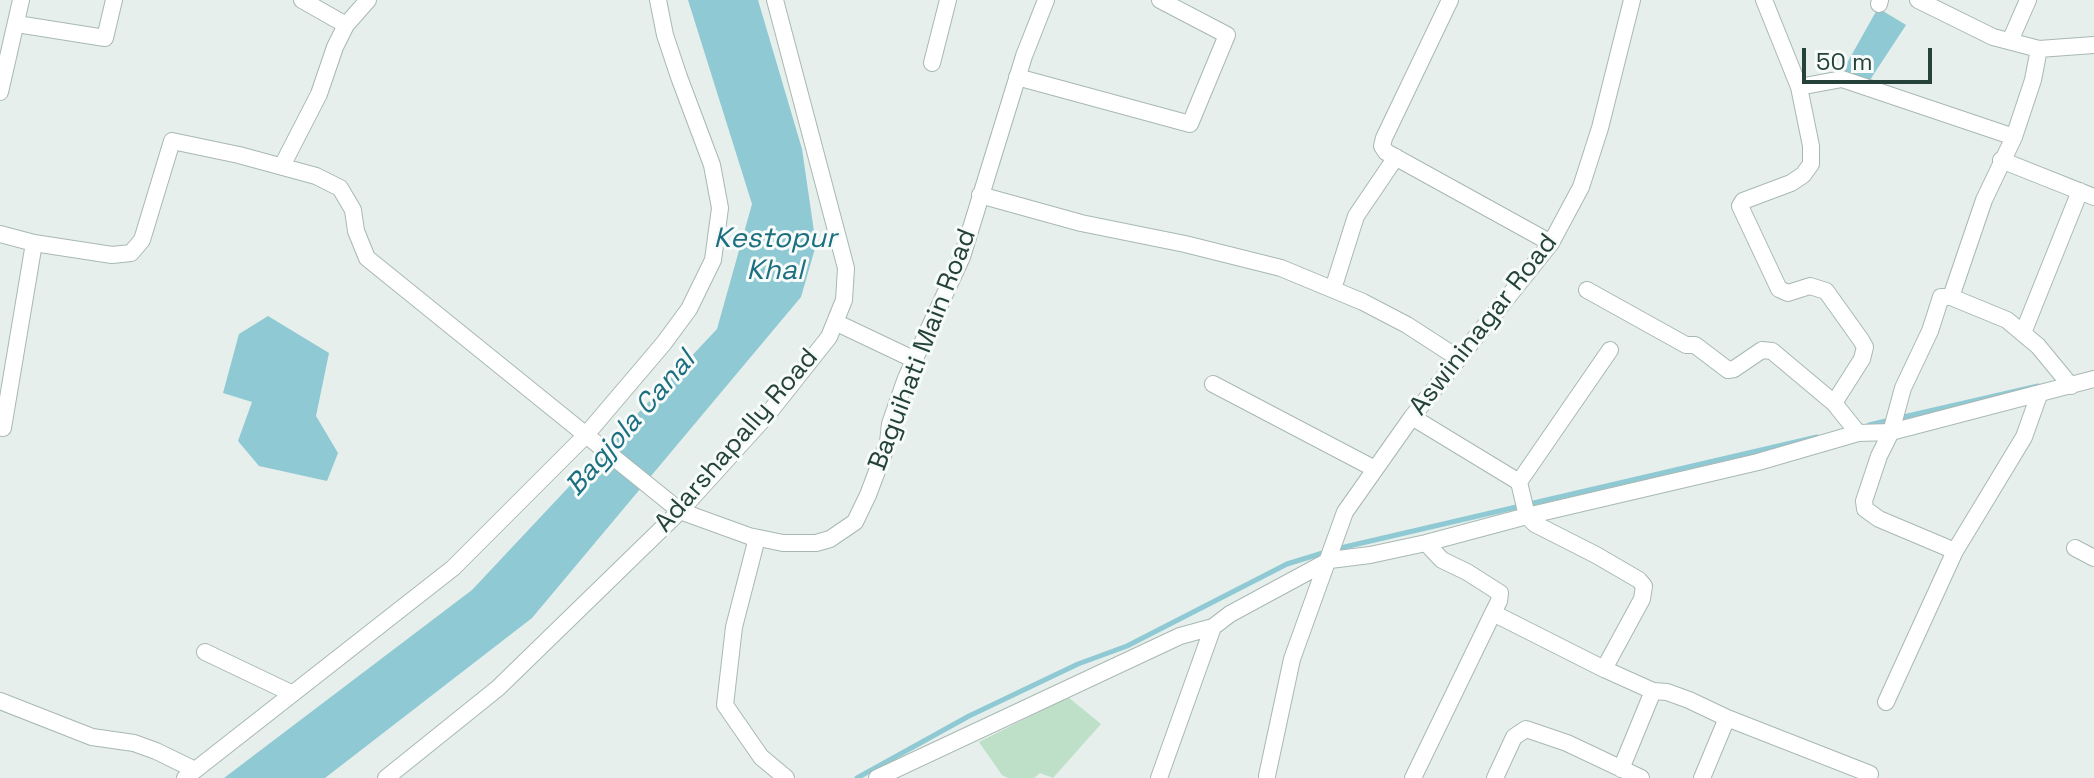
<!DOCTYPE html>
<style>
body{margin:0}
#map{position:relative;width:2094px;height:778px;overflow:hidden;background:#e6efeb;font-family:"Space Grotesk",sans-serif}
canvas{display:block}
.scale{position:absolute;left:1802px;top:48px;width:130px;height:36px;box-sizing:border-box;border:4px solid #24423a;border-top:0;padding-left:10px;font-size:24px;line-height:28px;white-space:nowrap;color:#24423a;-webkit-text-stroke:6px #f7fbf9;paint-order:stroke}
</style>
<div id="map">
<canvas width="2094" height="778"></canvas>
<div class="scale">50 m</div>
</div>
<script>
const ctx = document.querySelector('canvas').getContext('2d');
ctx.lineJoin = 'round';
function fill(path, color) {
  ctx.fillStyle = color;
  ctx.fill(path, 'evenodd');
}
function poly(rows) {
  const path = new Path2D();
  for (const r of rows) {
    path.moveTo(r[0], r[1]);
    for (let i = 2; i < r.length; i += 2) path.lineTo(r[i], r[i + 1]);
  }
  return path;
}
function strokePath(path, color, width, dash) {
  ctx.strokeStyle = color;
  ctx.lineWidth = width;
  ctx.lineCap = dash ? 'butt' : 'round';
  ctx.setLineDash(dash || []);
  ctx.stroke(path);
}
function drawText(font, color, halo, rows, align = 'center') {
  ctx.font = font + ' "Space Grotesk",sans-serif';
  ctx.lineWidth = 6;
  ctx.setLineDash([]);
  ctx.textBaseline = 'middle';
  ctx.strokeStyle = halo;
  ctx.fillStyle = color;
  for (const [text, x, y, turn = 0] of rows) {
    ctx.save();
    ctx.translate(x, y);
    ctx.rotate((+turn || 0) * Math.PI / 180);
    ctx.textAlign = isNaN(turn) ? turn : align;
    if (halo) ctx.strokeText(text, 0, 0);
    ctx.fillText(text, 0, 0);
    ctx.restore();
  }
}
fill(poly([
 [1068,697,1101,724,1053,778,1040,773,1034,778,1008,778,1002,775,979,742]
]), '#bfe0c8');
fill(poly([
 [688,0,758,0,802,149,816,245,801,297,532,618,325,778,224,778,472,590,717,329,752,204],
 [1878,8,1906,25,1866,86,1842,72],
 [268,316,329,353,316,416,338,453,327,481,259,466,238,441,252,402,223,393,239,334]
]), '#8ec9d4');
strokePath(poly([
 [1899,418,2038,386],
 [1869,425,1890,420],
 [1336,549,1817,437],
 [857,778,969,716,1078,664,1127,646,1287,564,1326,552]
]), '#8ec9d4', 5);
const minor = poly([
 [302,0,346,25],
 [1450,0,1384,138,1382,146,1386,152,1551,243],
 [1764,0,1799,87,1811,146,1811,164,1803,175,1791,183,1743,201,1740,206,1779,289,1788,293,1810,286,1826,291,1861,340,1865,347,1862,359,1834,403],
 [1918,0,1993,37,2039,49,2094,45],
 [1879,4,1880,0],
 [17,24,105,38,114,0],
 [2010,41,2028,0],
 [932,63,948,0],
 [1017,77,1190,124,1227,35,1160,0],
 [1799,87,1842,79,2014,137],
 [0,92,21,0],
 [2001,160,2094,197],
 [282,166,319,94,335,47,346,25,368,0],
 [980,195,1081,223,1185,244,1281,268,1363,302,1407,325,1458,358],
 [0,234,34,243,112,255,131,253,142,240,172,141,239,155,316,176,340,188,353,210,356,231,367,258,680,511,749,536,783,543,816,543,830,539,855,522,868,495,888,442,890,424,906,378,962,257,1024,56,1046,0],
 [1333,289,1356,216,1396,157],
 [1587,290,1686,345,1695,345,1728,370,1734,369,1762,350,1772,351,1834,403,1858,433],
 [1951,297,1984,200,2014,137,2033,80,2039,49],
 [835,322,915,360],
 [2023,333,2080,191],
 [1213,384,1375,469],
 [1412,417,1519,482],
 [3,428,34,243],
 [757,538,734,627,725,705,761,757,786,778],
 [1426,543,1442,560,1467,572,1500,593,1499,601,1493,613,1604,669,1642,599,1644,586,1639,580,1596,555,1535,524,1527,516,1519,482,1610,350],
 [2075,548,2094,558],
 [1955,551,1879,519,1865,509,1864,501,1879,456,1891,432,1903,388,1930,331,1941,297,1951,297,2007,320,2038,346,2071,386],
 [205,652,291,693],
 [1604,669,1653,691,1667,692,1689,700,1727,718,1870,774],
 [0,701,92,737,134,743,156,751,195,770],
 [1886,702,1955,551,2024,437,2039,395],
 [1621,769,1653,691],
 [1267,776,1292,659,1345,512,1412,417,1551,243,1581,187,1600,128,1632,0],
 [185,778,453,568,585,436,664,343,689,309,713,260,720,208,712,165,679,77,665,35,658,0],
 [386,778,498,688,680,511,768,414,829,337,844,300,846,268,775,0],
 [877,778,1180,636,1213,627],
 [1159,778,1213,627,1230,614,1330,560,1370,555,1426,543,1527,516,1758,462,1858,433,1891,432,2094,379],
 [1413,778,1493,613],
 [1495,778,1514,737,1526,729,1567,743,1641,778],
 [1702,778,1727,718]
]);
strokePath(minor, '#a8b8b2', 18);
strokePath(minor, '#fff', 16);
drawText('26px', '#24423a', '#f7fbf9', [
 ["Aswininagar Road",1484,325,-52],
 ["Baguihati Main Road",923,350,-69],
 ["Adarshapally Road",737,441,-49]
]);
drawText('italic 28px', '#1c6f80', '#f7fbf9', [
 ["Kestopur",775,239],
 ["Khal",775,271],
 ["Bagjola Canal",631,424,-49]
]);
</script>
